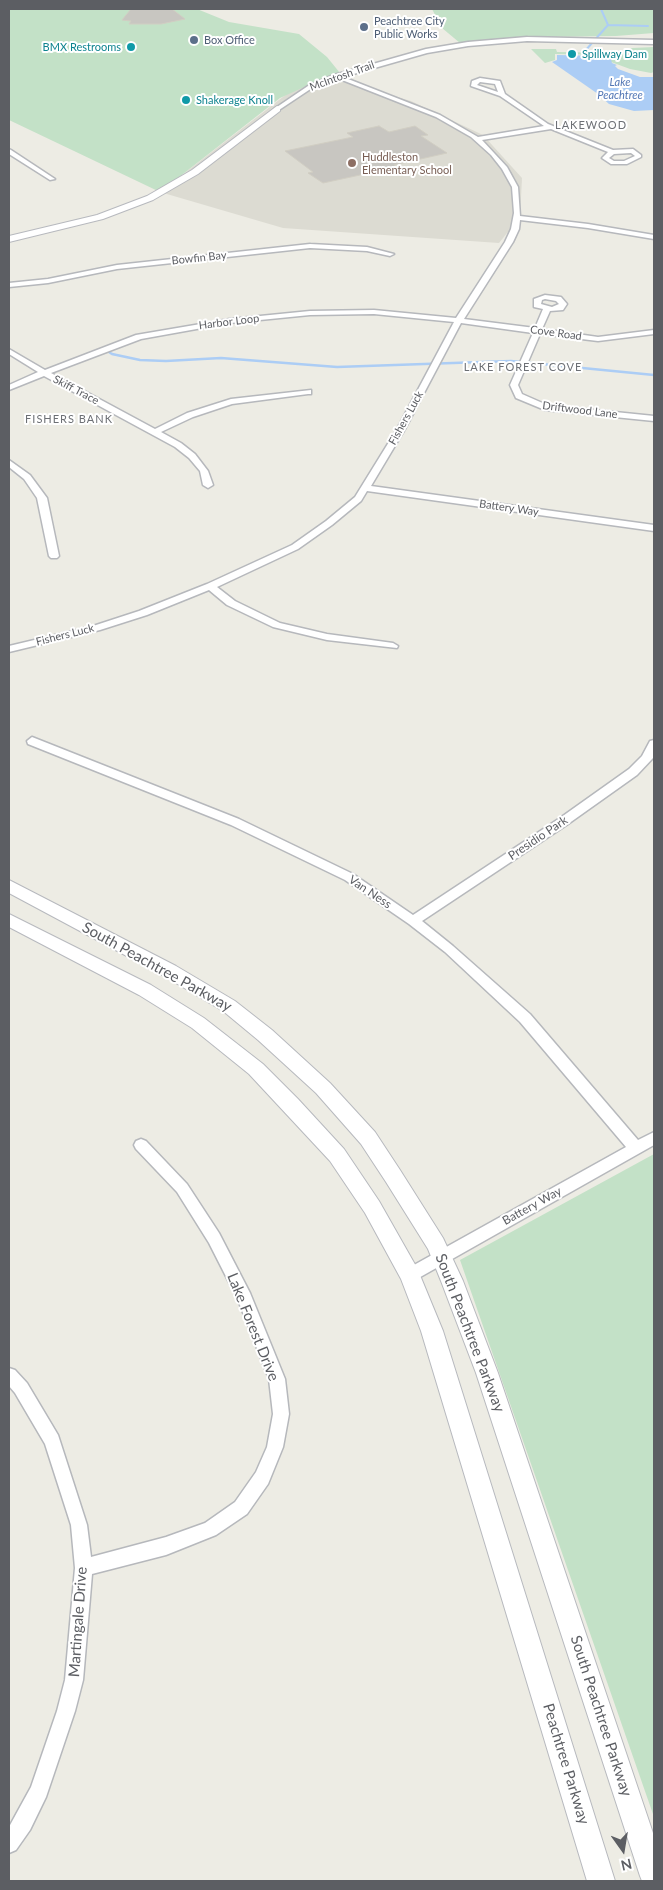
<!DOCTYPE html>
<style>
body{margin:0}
#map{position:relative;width:663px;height:1890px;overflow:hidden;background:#edece4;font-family:Lato,sans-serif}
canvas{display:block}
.frame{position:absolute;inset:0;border:10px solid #5c5e63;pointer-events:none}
.north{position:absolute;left:598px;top:1825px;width:50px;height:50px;-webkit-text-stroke:4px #fff;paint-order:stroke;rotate:167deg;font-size:14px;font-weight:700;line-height:20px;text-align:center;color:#5c5e63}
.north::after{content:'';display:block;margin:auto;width:18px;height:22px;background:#5c5e63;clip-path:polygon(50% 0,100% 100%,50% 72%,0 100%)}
</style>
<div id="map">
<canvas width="663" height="1890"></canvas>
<div class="frame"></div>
<div class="north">N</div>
</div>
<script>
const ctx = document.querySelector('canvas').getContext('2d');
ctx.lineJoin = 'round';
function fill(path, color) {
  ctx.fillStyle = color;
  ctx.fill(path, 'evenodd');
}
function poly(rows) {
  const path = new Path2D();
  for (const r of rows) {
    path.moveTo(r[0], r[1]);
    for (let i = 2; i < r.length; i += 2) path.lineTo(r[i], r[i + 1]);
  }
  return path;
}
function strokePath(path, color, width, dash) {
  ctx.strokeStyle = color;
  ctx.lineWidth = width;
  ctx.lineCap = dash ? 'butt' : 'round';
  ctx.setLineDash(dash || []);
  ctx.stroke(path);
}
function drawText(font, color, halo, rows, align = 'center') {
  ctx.font = font + ' Lato,sans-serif';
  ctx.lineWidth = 4;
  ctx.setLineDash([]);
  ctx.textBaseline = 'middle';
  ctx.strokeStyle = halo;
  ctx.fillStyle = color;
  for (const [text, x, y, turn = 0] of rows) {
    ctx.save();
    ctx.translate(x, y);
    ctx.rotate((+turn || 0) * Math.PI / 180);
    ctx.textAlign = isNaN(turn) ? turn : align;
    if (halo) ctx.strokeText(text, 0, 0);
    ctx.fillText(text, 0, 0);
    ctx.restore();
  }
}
fill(poly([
 [326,77,411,101,483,135,522,178,520,217,499,243,283,228,160,192,288,93]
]), '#dcdbd2');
fill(poly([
 [9,9,197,9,229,22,299,34,327,57,340,73,313,83,280,98,160,192,9,120],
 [432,9,654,9,654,33,616,36,534,37,460,43,442,28],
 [654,47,654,72,651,73,630,69,611,62,609,55,555,54,555,60,545,63,531,49,556,49,557,52,622,53,632,48],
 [654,1154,654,1817,460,1260]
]), '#c3e1c7');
fill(poly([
 [557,55,610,56,612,63,617,65,615,66,618,69,640,77,654,77,654,110,634,111,609,104,598,94,552,62,557,60]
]), '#accdf5');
strokePath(poly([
 [601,9,608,25],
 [608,25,648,26],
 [586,57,585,51,608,25]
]), '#accdf5', 2);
strokePath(poly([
 [104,349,112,354,140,360,166,361,221,358,337,367,511,361,654,375]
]), '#accdf5', 2.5);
const building = poly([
 [131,9,172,9,185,19,161,24,129,24,131,21,122,20,131,9],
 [379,126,389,132,415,126,428,135,421,136,447,153,394,165,397,167,323,183,308,173,313,172,285,151,353,137,347,133,379,126]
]);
fill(building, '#c8c6c1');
strokePath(building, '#d1cec3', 1);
const street = poly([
 [527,37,654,40,654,44,527,41,468,46,427,53,343,77,440,115,478,137,544,126,500,96,471,86,472,81,480,78,500,81,505,94,548,124,613,150,633,149,641,155,641,157,627,164,611,164,602,158,608,152,551,129,482,140,507,167,518,187,520,216,588,224,654,235,654,239,588,228,520,220,519,229,513,242,464,319,535,328,543,309,534,307,534,299,545,295,561,297,567,304,563,310,550,311,542,329,598,337,654,330,654,334,598,341,540,334,518,385,522,394,547,405,654,416,654,421,545,410,516,398,510,385,533,333,461,323,405,429,371,486,654,525,654,531,367,491,361,501,332,525,298,549,217,587,235,601,280,623,327,634,393,643,398,646,397,648,327,640,273,627,227,605,209,590,147,615,100,630,9,652,9,646,93,626,139,611,207,584,292,545,326,521,355,497,397,429,454,322,374,314,310,315,230,323,141,339,51,373,155,429,187,413,231,399,311,390,311,394,308,394,232,404,193,417,161,432,181,443,195,454,208,471,213,485,208,488,203,485,200,471,189,458,175,447,44,376,9,390,9,385,38,372,9,354,9,349,45,370,136,335,230,319,310,311,374,310,456,318,505,242,511,229,514,213,512,187,502,169,491,155,471,137,436,117,337,78,312,88,279,110,274,109,308,86,334,75,426,49,468,42,527,37],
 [480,82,495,84,498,92,477,85,480,82],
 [631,153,635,156,624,161,614,161,609,158,614,154,631,153],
 [545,299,556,301,559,304,552,307,541,304,542,300,545,299],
 [9,149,11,150,55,179,50,180,9,154,9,149],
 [310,244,367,247,394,254,390,256,367,251,310,248,117,269,48,283,9,287,9,283,48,279,117,265,310,244],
 [9,460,30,475,47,498,59,556,57,558,51,558,49,556,37,498,24,479,9,467,9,460],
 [32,737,239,819,353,874,413,915,560,818,629,769,642,756,650,741,654,740,653,758,637,775,568,824,422,921,453,946,530,1014,638,1140,654,1132,654,1145,415,1280,410,1282,405,1280,403,1275,405,1270,626,1147,520,1022,445,952,409,924,345,880,231,825,28,744,27,741,32,737],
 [141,1139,146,1141,187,1184,219,1233,250,1293,285,1379,289,1414,283,1447,268,1484,247,1514,216,1535,166,1555,92,1574,83,1680,75,1711,46,1797,30,1830,16,1850,9,1853,9,1827,31,1787,57,1711,65,1680,75,1568,71,1525,45,1444,15,1393,9,1386,9,1368,15,1370,27,1383,58,1435,87,1525,91,1557,166,1537,205,1523,235,1502,256,1472,267,1447,273,1414,269,1379,238,1300,209,1243,177,1192,136,1149,134,1145,136,1141,141,1139]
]);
const secondary = poly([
 [277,106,280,107,280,111,198,174,153,200,103,219,9,242,9,236,97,215,147,196,192,170,277,106],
 [9,880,176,966,235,1001,272,1030,330,1083,375,1132,400,1170,443,1238,463,1281,498,1373,654,1836,654,1881,642,1881,640,1876,476,1373,441,1281,428,1249,386,1182,361,1144,316,1093,258,1040,223,1011,164,976,9,893,9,880],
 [9,914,151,985,204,1018,263,1064,298,1099,344,1149,379,1201,417,1268,443,1331,615,1881,587,1881,421,1331,401,1279,365,1213,330,1161,249,1074,192,1028,139,995,9,927,9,914]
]);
strokePath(street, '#b6b8bc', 3);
strokePath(secondary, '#b7b9be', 2);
fill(street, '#fff');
fill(secondary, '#fff');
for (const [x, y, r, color] of [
 [364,27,5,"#5c6f8a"],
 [194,40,5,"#5c6f8a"],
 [131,47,5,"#0f9aa8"],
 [572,54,5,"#0f9aa8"],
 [186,100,5,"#0f9aa8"],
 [352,163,5,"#8d6e63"]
]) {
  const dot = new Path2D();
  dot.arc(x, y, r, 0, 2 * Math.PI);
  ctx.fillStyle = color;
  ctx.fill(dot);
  strokePath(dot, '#fff', 2);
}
drawText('11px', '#4e5e75', '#fff', [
 ["Peachtree City",374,21],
 ["Public Works",374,34],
 ["Box Office",204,40]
], 'left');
drawText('11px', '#0d838f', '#fff', [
 ["BMX Restrooms",121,47,"right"],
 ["Spillway Dam",582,54],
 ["Shakerage Knoll",196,100]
], 'left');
drawText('11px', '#5c5e63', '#fff', [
 ["McIntosh Trail",342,76,-20],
 ["Bowfin Bay",199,258,-6],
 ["Harbor Loop",229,322,-7],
 ["Cove Road",556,333,8],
 ["Skiff Trace",76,390,28],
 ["Driftwood Lane",580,410,7],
 ["Fishers Luck",406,418,-61],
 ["Battery Way",509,508,8],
 ["Fishers Luck",65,635,-14]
]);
drawText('italic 11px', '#5277b5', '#fff', [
 ["Lake",620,82],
 ["Peachtree",620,95]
]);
ctx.letterSpacing = '1px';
drawText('11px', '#6d7075', '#fff', [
 ["LAKEWOOD",591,125],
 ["LAKE FOREST COVE",523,367],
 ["FISHERS BANK",69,419]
]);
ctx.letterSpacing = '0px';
drawText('11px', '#785e54', '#fff', [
 ["Huddleston",362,157],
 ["Elementary School",362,170]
], 'left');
drawText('12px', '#5c5e63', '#fff', [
 ["Presidio Park",538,838,-34],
 ["Van Ness",370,892,34],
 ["Battery Way",532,1206,-29]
]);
drawText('15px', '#5c5e63', '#fff', [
 ["South Peachtree Parkway",157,967,29],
 ["Lake Forest Drive",253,1327,68],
 ["South Peachtree Parkway",470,1333,69],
 ["Martingale Drive",78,1622,-86],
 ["South Peachtree Parkway",601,1716,72],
 ["Peachtree Parkway",566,1764,73]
]);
</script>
